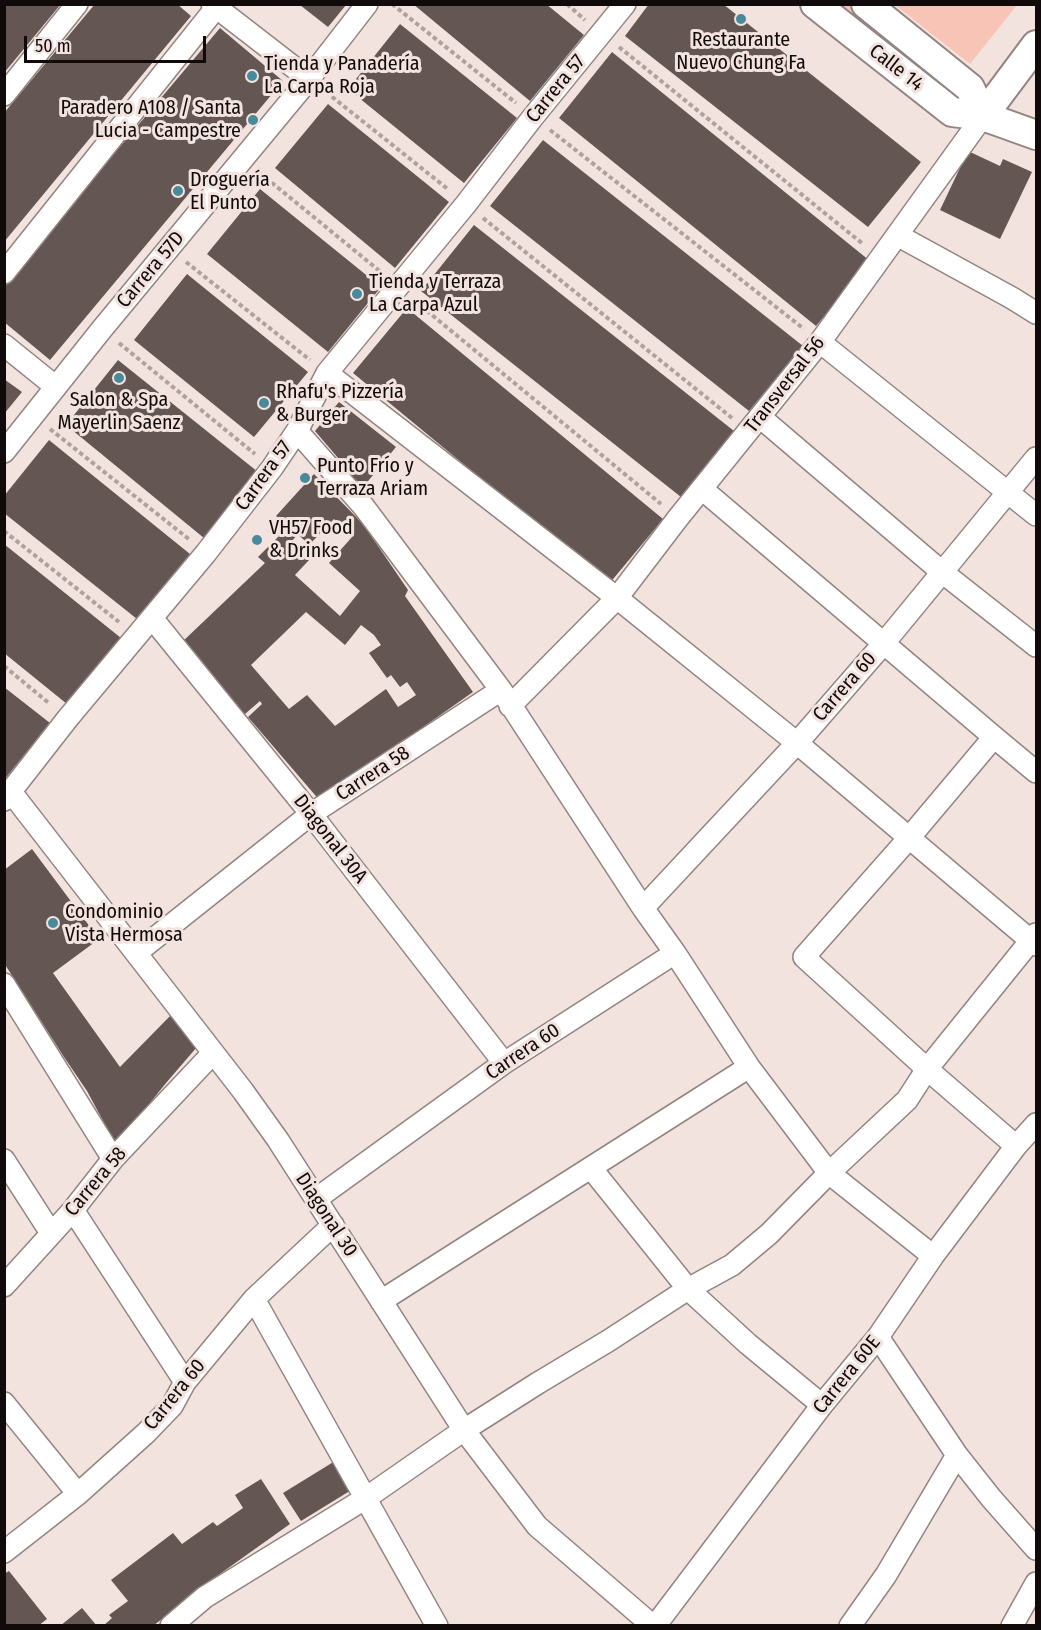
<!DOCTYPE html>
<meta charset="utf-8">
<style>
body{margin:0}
#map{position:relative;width:1041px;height:1630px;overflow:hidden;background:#f3e3df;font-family:"Fira Sans Condensed",sans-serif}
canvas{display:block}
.frame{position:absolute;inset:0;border:6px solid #100b0a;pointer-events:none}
.scale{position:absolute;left:24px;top:36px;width:182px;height:27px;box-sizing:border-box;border:3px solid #100b0a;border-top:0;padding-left:8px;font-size:18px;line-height:21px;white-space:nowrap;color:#100b0a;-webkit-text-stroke:4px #f3e3df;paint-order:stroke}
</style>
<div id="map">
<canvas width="1041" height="1630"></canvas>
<div class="frame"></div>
<div class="scale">50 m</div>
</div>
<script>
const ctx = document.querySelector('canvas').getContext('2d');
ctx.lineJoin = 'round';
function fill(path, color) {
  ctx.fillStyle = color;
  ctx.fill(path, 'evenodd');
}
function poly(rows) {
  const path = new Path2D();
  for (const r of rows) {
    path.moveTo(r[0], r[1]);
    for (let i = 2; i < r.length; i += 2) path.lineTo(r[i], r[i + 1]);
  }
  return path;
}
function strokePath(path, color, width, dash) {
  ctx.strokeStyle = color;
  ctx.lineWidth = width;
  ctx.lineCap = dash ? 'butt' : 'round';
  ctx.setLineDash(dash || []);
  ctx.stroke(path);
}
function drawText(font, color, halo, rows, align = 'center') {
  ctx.font = font + ' "Fira Sans Condensed",sans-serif';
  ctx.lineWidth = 6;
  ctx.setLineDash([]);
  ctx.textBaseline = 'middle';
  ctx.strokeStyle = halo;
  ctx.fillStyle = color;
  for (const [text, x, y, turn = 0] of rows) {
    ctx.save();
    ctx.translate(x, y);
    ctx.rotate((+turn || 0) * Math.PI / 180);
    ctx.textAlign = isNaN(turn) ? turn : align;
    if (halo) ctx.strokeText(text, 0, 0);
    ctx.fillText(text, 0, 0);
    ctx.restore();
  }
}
fill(poly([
 [831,5,848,5,965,99,958,107],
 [895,5,1017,5,970,64]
]), '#f7c4b6');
fill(poly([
 [4,4,61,4,4,73],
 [95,4,177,4,191,16,4,242,4,113],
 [413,4,546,4,584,35,530,101],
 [649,4,723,4,921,162,868,227,625,36],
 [300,5,346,5,328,27],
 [400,24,517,118,464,183,348,89],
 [220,28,283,81,50,360,4,322,4,284],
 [612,52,870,261,816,326,559,118],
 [328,104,449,202,395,268,275,168],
 [543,140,803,346,749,411,490,206],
 [968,151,1000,166,1003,159,1032,172,1000,239,940,210],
 [260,189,381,287,328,352,207,254],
 [474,225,734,431,681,497,421,291],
 [187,274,308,372,254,437,134,340],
 [407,308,663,519,609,584,353,373],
 [118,360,258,472,204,538,66,425],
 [4,379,22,392,4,414],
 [339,402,396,447,364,486,348,474,350,472,315,431],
 [49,440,190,554,137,619,4,513,4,496],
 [314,474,363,524,408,590,405,596,473,692,365,768,321,802,248,717,262,704,260,701,245,714,180,644,265,563,258,557,279,536,273,530,282,520,276,516],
 [334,519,352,537,329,563,360,591,340,616,295,575,310,559,291,542,298,534,309,545],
 [306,612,345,645,361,625,374,635,381,645,369,653,387,678,391,675,400,687,407,682,416,695,398,707,386,689,335,726,307,695,289,709,251,665],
 [4,544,121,638,67,704,4,653],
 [4,687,50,723,4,780],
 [32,849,99,939,53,973,120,1067,171,1015,197,1047,166,1083,116,1145,87,1091,64,1057,4,963,4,870],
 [335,1461,353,1489,301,1521,283,1493],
 [261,1479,290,1524,210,1581,153,1626,103,1626,112,1618,109,1615,128,1601,111,1580,173,1533,182,1544,213,1522,217,1526,243,1508,235,1495],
 [9,1571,47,1619,38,1626,4,1626,4,1574],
 [82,1608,97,1626,60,1626]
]), '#645753');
const street = poly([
 [212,4,309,79],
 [4,95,77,4],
 [897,235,1012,298,1036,313],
 [4,273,219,4],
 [820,342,1036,515],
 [4,345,56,387],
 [327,373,617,598,797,743,1036,945],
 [760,417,942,572,1036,646],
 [297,431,364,507,501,690,643,908,675,953,749,1067,829,1173,933,1256],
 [4,452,102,329,309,79,367,4],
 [702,489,994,737,1036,772],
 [152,618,311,814,504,1063],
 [510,706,617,598,678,518,820,342,983,116],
 [994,737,909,838,804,957,927,1069,1016,1146],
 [11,792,243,1091,278,1140,464,1430,537,1526,653,1626],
 [4,800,68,718,206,553,272,468,297,431,327,373,466,204,533,117,625,4],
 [643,908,797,743,884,643,1036,458],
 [136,953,311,814,501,690],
 [4,984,113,1159],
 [4,1160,51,1233],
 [591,1168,688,1289,748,1344,822,1405],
 [316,1199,504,1063,675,953],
 [73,1210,185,1382],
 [4,1286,73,1210,113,1159,213,1053],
 [254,1299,437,1626],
 [381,1301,749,1067],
 [878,1337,957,1455,991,1498,1036,1549],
 [4,1403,78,1494],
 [4,1552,78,1494,146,1433,172,1406,185,1382,254,1299,333,1225],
 [171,1626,205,1597,366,1498,464,1430,538,1383,608,1341,688,1289,732,1265,769,1234,829,1173,907,1100,927,1069,1036,934],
 [655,1626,822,1405,878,1337,933,1256,1016,1146,1036,1124],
 [850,1626,886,1575,957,1455],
 [1012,1626,1036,1583]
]);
const secondary = poly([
 [815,4,952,112,983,116,1036,135],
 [866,4,970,88,983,116],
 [983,116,1036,45]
]);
strokePath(street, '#928480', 24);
strokePath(secondary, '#928480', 32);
strokePath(poly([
 [392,4,516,103],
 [567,4,585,20],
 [619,47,863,244],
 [326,92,449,190],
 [550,130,804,329],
 [260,173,382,273],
 [483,218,732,418],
 [186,262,310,360],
 [415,301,661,504],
 [119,343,255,454],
 [50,429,190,540],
 [4,531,119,622],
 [4,666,50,704]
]), '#aea29f', 4, [4.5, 3]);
strokePath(street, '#fff', 21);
strokePath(secondary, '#fff', 28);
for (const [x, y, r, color] of [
 [741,19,6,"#478a9a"],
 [252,76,6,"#478a9a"],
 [253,120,6,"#478a9a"],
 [178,191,6,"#478a9a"],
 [357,294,6,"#478a9a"],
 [119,378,6,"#478a9a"],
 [264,403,6,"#478a9a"],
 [305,478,6,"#478a9a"],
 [257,540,6,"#478a9a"],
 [53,923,6,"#478a9a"]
]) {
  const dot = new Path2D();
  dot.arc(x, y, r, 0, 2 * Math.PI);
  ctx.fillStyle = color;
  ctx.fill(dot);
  strokePath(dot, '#f3e3df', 2);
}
drawText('20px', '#100b0a', '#f3e3df', [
 ["Restaurante",741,40,"center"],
 ["Nuevo Chung Fa",741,63,"center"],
 ["Tienda y Panadería",264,64],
 ["La Carpa Roja",264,87],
 ["Paradero A108 / Santa",241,108,"right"],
 ["Lucia - Campestre",241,131,"right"],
 ["Droguería",190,180],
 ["El Punto",190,203],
 ["Tienda y Terraza",369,282],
 ["La Carpa Azul",369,305],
 ["Rhafu's Pizzería",276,392],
 ["& Burger",276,415],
 ["Salon & Spa",119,400,"center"],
 ["Mayerlin Saenz",119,423,"center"],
 ["Punto Frío y",317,466],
 ["Terraza Ariam",317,489],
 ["VH57 Food",269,528],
 ["& Drinks",269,551],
 ["Condominio",65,912],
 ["Vista Hermosa",65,935]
], 'left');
drawText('20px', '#100b0a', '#f3e3df', [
 ["Calle 14",896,68,38],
 ["Carrera 57",556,89,-51],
 ["Carrera 57D",151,270,-50],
 ["Transversal 56",785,385,-52],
 ["Carrera 57",264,476,-54],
 ["Carrera 60",845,687,-49],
 ["Carrera 58",373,774,-33],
 ["Diagonal 30A",330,839,52],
 ["Carrera 60",523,1052,-34],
 ["Carrera 58",96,1182,-50],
 ["Diagonal 30",326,1215,57],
 ["Carrera 60E",847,1375,-51],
 ["Carrera 60",175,1395,-51]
]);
</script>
